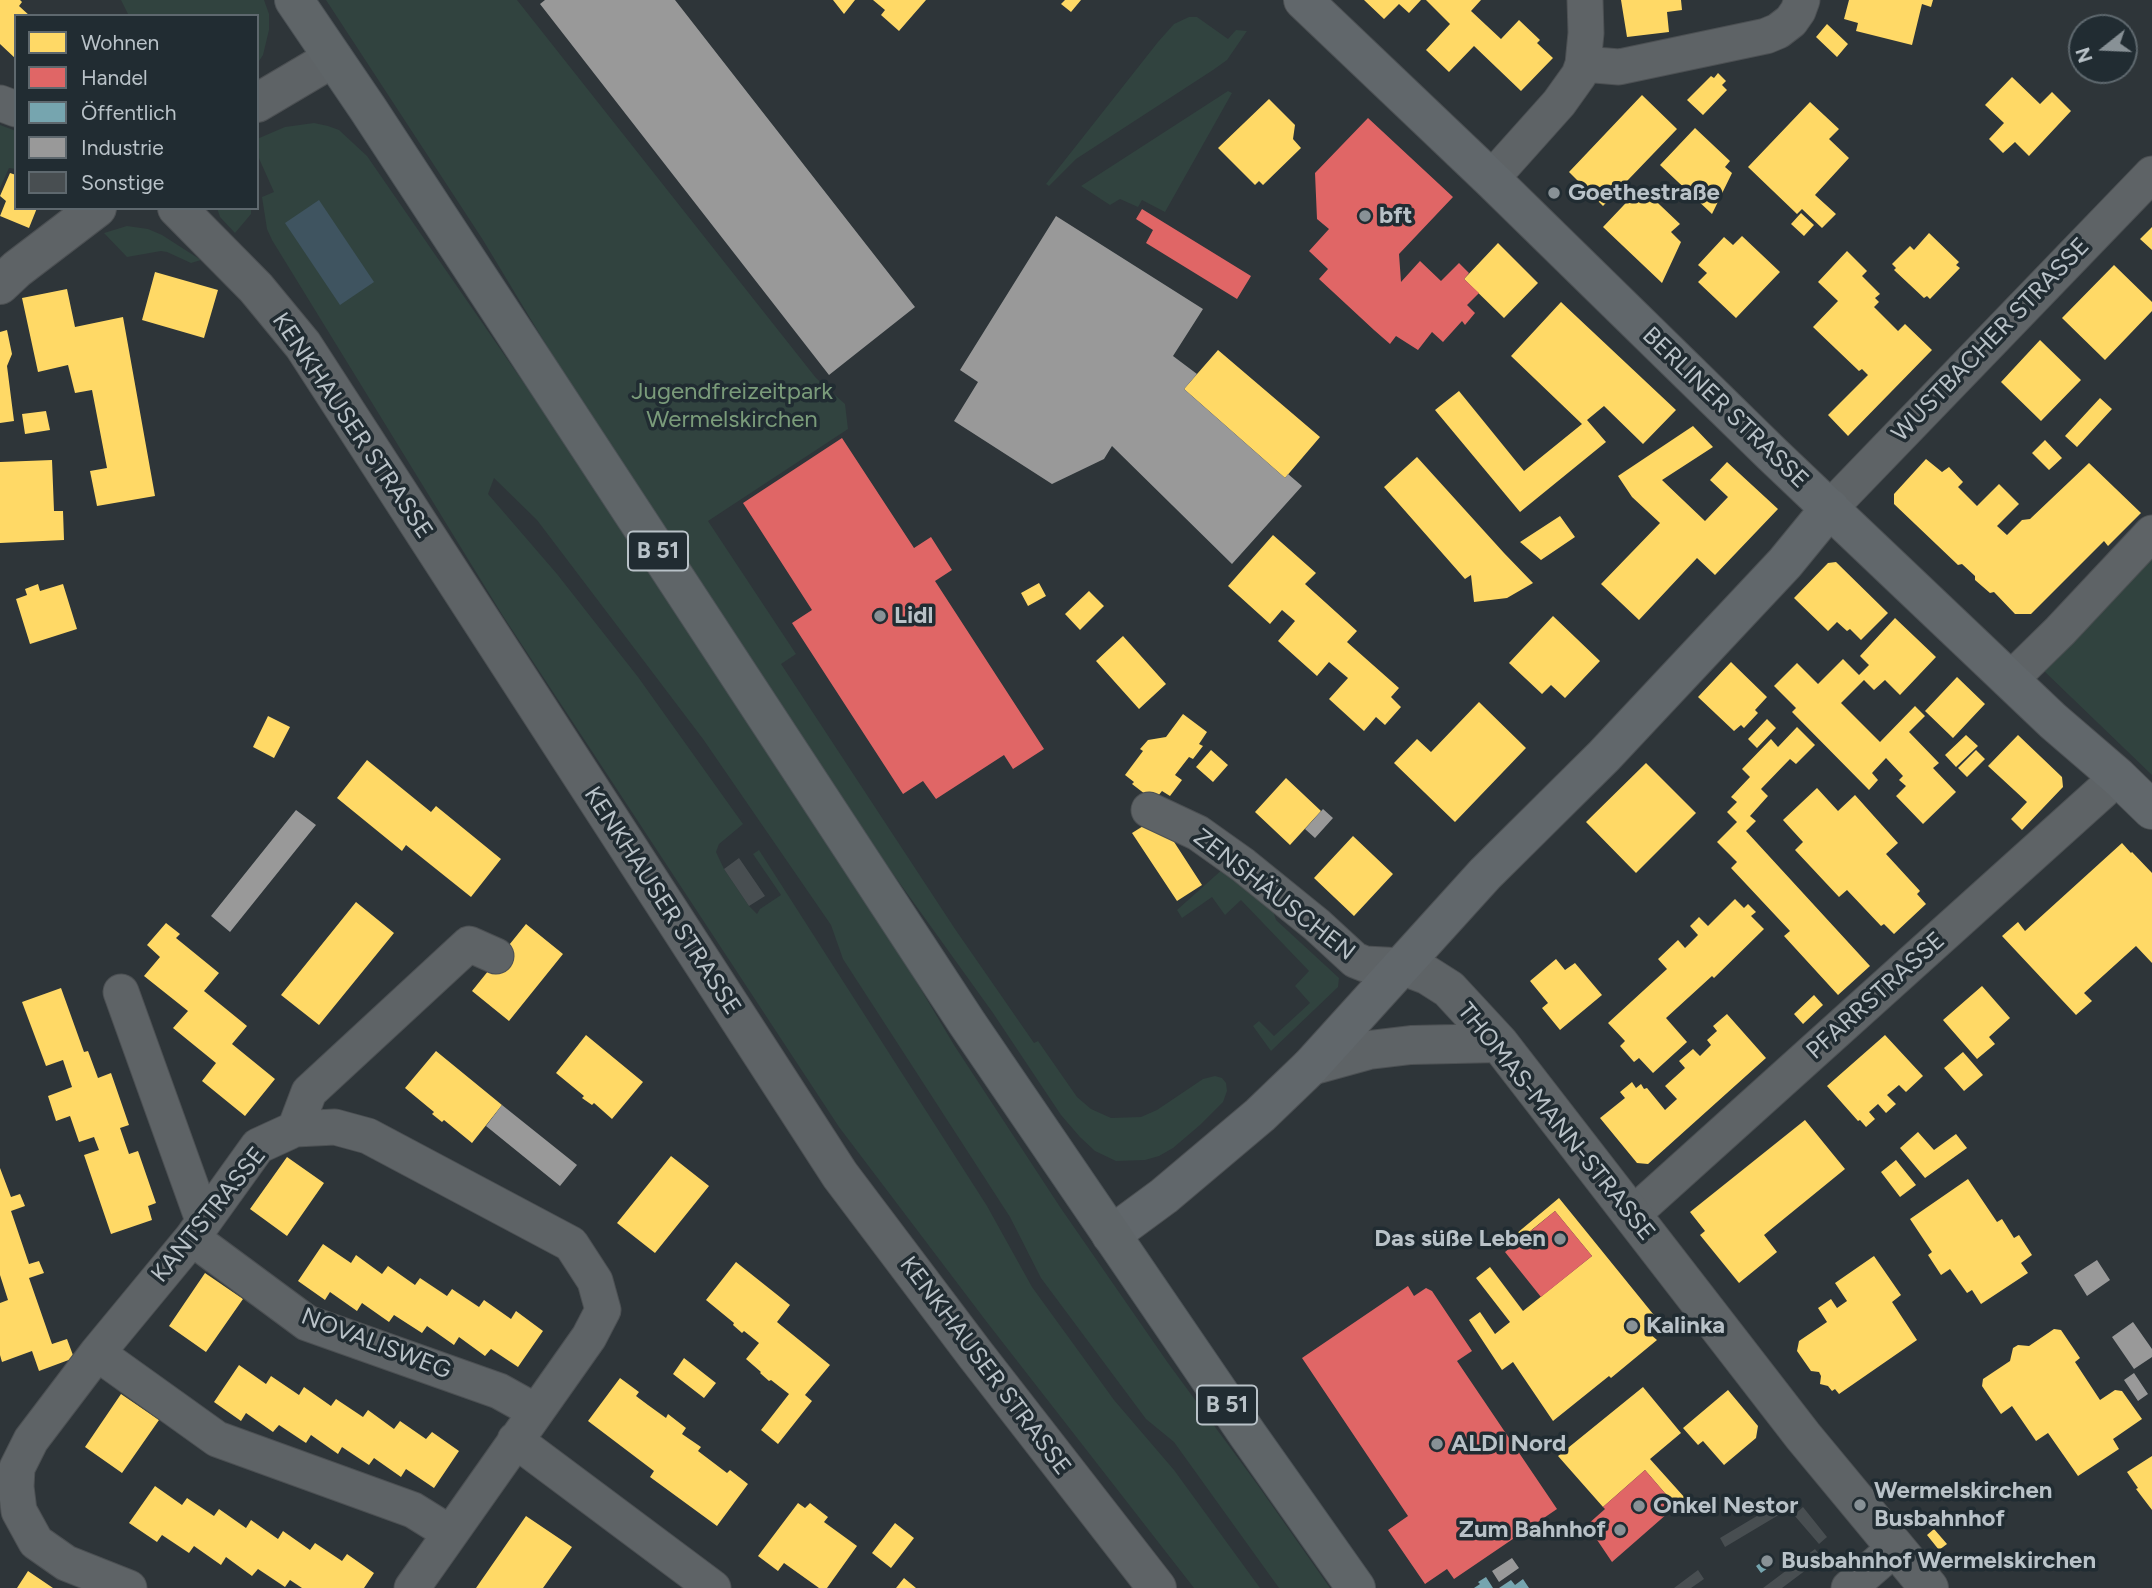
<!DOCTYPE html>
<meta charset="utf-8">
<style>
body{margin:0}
#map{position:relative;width:2152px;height:1588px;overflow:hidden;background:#2e3539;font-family:Figtree,sans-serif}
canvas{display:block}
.legend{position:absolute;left:14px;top:14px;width:245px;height:196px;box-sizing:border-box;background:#212c32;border:2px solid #5e686e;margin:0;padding:9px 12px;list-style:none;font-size:21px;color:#b9c2c8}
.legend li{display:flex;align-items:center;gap:14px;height:35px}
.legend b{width:35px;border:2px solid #5e686e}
.north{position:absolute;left:2068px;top:14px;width:70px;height:70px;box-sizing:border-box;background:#212c32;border:2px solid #5e686e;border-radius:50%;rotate:252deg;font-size:19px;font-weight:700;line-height:28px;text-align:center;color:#b9c2c8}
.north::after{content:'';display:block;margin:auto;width:24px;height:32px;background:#889196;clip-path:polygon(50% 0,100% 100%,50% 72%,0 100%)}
</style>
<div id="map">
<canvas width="2152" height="1588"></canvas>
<ul class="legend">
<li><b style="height:19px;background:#ffd966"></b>Wohnen</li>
<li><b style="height:19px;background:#e06666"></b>Handel</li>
<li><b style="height:19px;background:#76a5af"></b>Öffentlich</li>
<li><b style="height:19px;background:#999"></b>Industrie</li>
<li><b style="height:19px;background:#484e51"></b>Sonstige</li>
</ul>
<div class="north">N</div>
</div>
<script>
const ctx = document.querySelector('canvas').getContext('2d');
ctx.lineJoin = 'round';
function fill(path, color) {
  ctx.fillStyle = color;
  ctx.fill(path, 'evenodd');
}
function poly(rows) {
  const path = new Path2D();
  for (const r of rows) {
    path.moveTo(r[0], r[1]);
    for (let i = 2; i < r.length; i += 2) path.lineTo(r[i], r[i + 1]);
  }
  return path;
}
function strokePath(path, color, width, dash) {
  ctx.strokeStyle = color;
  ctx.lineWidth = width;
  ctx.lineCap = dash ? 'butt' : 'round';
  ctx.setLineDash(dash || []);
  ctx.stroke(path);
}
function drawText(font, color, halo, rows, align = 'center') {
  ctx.font = font + ' Figtree,sans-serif';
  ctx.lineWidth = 7;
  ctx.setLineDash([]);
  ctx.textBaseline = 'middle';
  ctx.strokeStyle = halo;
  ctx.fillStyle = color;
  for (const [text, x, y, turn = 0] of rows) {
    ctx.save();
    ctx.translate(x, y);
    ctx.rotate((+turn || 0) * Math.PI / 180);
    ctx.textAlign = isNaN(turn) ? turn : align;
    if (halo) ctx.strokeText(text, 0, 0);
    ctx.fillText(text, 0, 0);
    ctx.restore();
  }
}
fill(poly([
 [121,0,264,0,269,14,269,30,263,55,257,64,257,16,129,16],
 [326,0,517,0,816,378,845,404,848,429,708,521,796,654,781,664,955,929,1034,1043,1038,1041,1077,1097,1091,1109,1111,1118,1141,1117,1157,1110,1203,1079,1215,1076,1222,1078,1226,1083,1227,1091,1223,1102,1200,1125,1173,1148,1159,1156,1145,1160,1116,1161,1095,1151,1080,1137,1061,1115,993,1013,891,871,792,722,556,361,483,240],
 [1189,17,1197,17,1228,39,1236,30,1247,31,1227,60,1213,70,1076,159,1049,186,1046,184,1158,42,1174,24],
 [1228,91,1232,93,1165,212,1142,200,1138,207,1120,199,1110,205,1081,186],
 [314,123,328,126,339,130,367,156,550,421,904,961,954,1045,1060,1207,1168,1363,1257,1484,1330,1588,1279,1588,1174,1442,1146,1419,1041,1278,1010,1217,843,959,831,925,703,739,537,520,494,478,488,494,557,574,638,677,743,824,719,844,716,852,724,869,749,906,757,914,760,909,781,895,753,854,759,850,987,1206,1032,1287,1114,1400,1174,1470,1260,1588,1194,1588,986,1321,839,1127,503,616,272,240,267,229,262,197,274,192,257,154,257,139,285,127],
 [0,125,16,131,16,169,9,168,0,188],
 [217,208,251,208,251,214,235,233,220,217],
 [127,226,148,229,162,235,201,260,191,263,167,252,161,251,127,257,104,233],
 [2152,555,2152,775,2043,670],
 [1224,868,1273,911,1276,920,1339,978,1338,987,1271,1051,1253,1026,1259,1021,1274,1036,1310,1003,1295,986,1309,971,1241,900,1225,915,1212,897,1182,918,1177,910]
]), '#31433f');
fill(poly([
 [319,200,374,282,340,305,285,223]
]), '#3f5460');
fill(poly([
 [0,0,20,0,22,2,19,6,30,16,16,16,16,59,0,44],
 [833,0,855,0,844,14],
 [873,0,926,0,899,31,881,15,885,10],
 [1065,0,1081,0,1071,12,1061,4],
 [1364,0,1421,0,1409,13,1399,4,1384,19],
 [1426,0,1481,0,1471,11,1501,39,1519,20,1540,40,1537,43,1553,58,1521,91,1474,46,1449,72,1426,50,1450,24],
 [1621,0,1681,0,1682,10,1667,12,1669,32,1627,37],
 [1849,0,1933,0,1931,7,1922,4,1912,45,1856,31,1858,23,1844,19],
 [1827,24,1848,44,1837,57,1816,37],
 [1718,73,1726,81,1722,85,1727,90,1703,115,1687,100,1711,76,1714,78],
 [2012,77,2040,104,2052,92,2071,111,2029,156,2015,142,2003,153,1989,139,2004,123,1985,105],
 [1642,95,1677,129,1603,206,1569,172],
 [1269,99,1295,125,1293,139,1301,148,1263,185,1259,181,1255,185,1218,148],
 [1810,102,1839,129,1829,139,1849,158,1815,195,1836,214,1822,228,1802,209,1797,214,1748,167],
 [1695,128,1730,161,1725,167,1732,173,1712,214,1660,165],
 [10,173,16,175,16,208,37,208,29,228,0,216,6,201,0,196],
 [1641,187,1680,224,1671,232,1681,242,1662,283,1603,227],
 [1801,213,1814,225,1804,236,1791,224],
 [2152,227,2152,250,2140,239],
 [1929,233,1959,262,1956,265,1960,268,1930,299,1927,296,1924,298,1894,270,1896,268,1892,264,1910,246,1914,250],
 [1742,236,1780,272,1736,318,1698,282,1707,273,1698,265,1724,237,1733,245],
 [1498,243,1538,283,1504,318,1464,279],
 [1847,251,1867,271,1862,276,1880,294,1875,298,1879,302,1874,307,1898,331,1905,324,1932,350,1848,436,1828,415,1868,375,1862,369,1859,371,1813,327,1838,301,1818,282],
 [2114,265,2152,302,2152,311,2105,360,2062,318],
 [155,272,218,290,204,338,142,320],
 [67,289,75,327,123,317,155,496,97,506,90,471,107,468,92,390,75,393,68,365,38,372,22,298],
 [1561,302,1676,410,1643,444,1604,406,1587,420,1606,442,1520,512,1435,410,1459,391,1524,471,1582,424,1511,356],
 [7,330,12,354,7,366,14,421,0,423,0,332],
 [2040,340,2081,380,2041,421,2001,382],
 [1218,350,1320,437,1285,478,1184,389],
 [2100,398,2112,409,2077,447,2065,436],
 [46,411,50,430,25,434,22,414],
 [1693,426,1713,447,1662,480,1705,521,1728,497,1710,480,1727,462,1778,509,1715,575,1697,558,1639,620,1601,584,1660,523,1632,497,1618,476],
 [2045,440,2062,458,2049,470,2032,453],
 [1417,457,1504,553,1533,583,1507,598,1474,602,1471,575,1465,579,1384,487],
 [1926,459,1942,472,1949,467,1963,482,1958,487,1977,506,1999,484,2019,504,1997,526,2007,535,2022,520,2030,519,2089,463,2141,513,2108,546,2104,541,2031,614,2015,614,1994,592,1990,593,1975,580,1975,576,1962,564,1958,565,1894,504,1894,494],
 [52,460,54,511,63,511,64,540,0,543,0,462],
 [1560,516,1575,537,1541,560,1520,542],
 [1273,535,1316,573,1305,584,1357,631,1347,642,1399,688,1391,697,1401,707,1385,725,1376,717,1364,731,1329,699,1348,678,1329,662,1317,676,1278,641,1295,621,1282,610,1270,624,1228,586],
 [1836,562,1888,613,1861,640,1850,629,1847,631,1837,622,1828,631,1794,598,1828,563],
 [1039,583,1046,596,1028,606,1021,593],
 [38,584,40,591,63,584,77,629,30,644,16,599,27,595,25,589],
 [1089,591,1104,606,1080,630,1065,614],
 [1553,616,1600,661,1565,698,1551,685,1542,694,1509,663],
 [1895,618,1936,657,1900,695,1885,680,1874,690,1864,680,1841,703,1880,742,1915,706,1925,716,1909,732,1939,763,1933,768,1956,792,1923,824,1896,796,1906,786,1899,780,1903,776,1886,758,1872,773,1878,780,1869,790,1792,712,1796,708,1774,686,1797,663,1818,684,1843,659,1859,675,1869,665,1860,656],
 [1123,636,1166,684,1139,709,1096,661],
 [1731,662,1767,697,1755,710,1758,713,1744,728,1741,725,1734,731,1698,697],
 [1957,677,1985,704,1953,738,1925,711],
 [1479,702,1526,748,1455,822,1394,763,1417,739,1431,752],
 [1183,714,1207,732,1199,744,1203,746,1193,759,1189,757,1175,775,1182,780,1170,796,1162,791,1154,801,1132,784,1134,782,1125,775,1143,751,1140,749,1148,740,1166,737],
 [268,716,290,727,274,758,253,747],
 [1767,719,1776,728,1757,748,1748,739],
 [1797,727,1815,745,1796,764,1790,759,1761,789,1768,796,1750,816,1756,821,1746,831,1870,966,1838,995,1784,936,1790,931,1731,868,1737,862,1717,842,1737,822,1727,812,1737,802,1731,797,1750,777,1742,769,1771,739,1778,747],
 [1966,735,1978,746,1956,767,1945,755],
 [2018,735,2062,777,2063,787,2022,830,2011,819,2027,802,1988,766],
 [1211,750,1228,765,1213,782,1196,767],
 [1976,750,1985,759,1967,777,1958,768],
 [367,760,431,812,436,806,501,859,471,897,406,845,402,851,337,798],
 [1646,763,1696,813,1636,873,1586,822],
 [1286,778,1321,811,1290,845,1255,812],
 [1817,788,1838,811,1855,795,1898,843,1886,854,1920,891,1917,894,1926,904,1894,934,1884,924,1881,926,1847,890,1839,897,1795,850,1803,842,1783,820],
 [1148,823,1167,831,1202,885,1177,901,1132,833],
 [1353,836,1393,874,1354,916,1314,878],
 [2122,843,2131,853,2132,852,2152,873,2152,963,2136,946,2084,993,2092,1001,2076,1015,2002,936,2018,922,2025,931],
 [1735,899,1744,908,1748,904,1756,912,1751,916,1764,929,1714,978,1712,976,1666,1018,1687,1042,1653,1073,1639,1058,1634,1062,1620,1046,1625,1041,1608,1023,1667,969,1658,959,1678,940,1685,948,1698,935,1690,926,1699,917,1708,926],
 [356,902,394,933,319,1025,281,995],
 [166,923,180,934,176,938,219,973,204,991,247,1026,232,1044,275,1079,245,1116,202,1081,216,1063,173,1028,188,1011,144,976,160,957,147,945],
 [526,924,563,954,509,1021,472,991],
 [1556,959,1565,970,1575,963,1602,995,1560,1030,1542,1008,1548,1003,1530,981],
 [1982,986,2010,1018,1989,1037,1995,1044,1977,1059,1943,1020],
 [61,988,84,1052,88,1051,98,1078,111,1073,129,1125,120,1128,129,1154,138,1151,156,1203,148,1206,152,1220,111,1234,84,1155,99,1150,94,1137,79,1142,70,1116,56,1121,48,1096,72,1087,63,1060,46,1066,22,1002],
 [1814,995,1823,1005,1803,1024,1794,1014],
 [1727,1014,1766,1058,1648,1164,1637,1163,1600,1118,1625,1098,1620,1092,1632,1082,1636,1088,1641,1084,1644,1089,1647,1088,1665,1110,1677,1099,1665,1086,1685,1068,1679,1061,1693,1049,1700,1056,1711,1045,1707,1040,1717,1031,1713,1026],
 [586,1035,643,1082,612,1119,594,1103,592,1105,582,1098,584,1096,556,1073],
 [1885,1035,1923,1076,1906,1092,1899,1085,1887,1095,1896,1104,1886,1113,1878,1104,1869,1112,1875,1119,1866,1127,1860,1120,1858,1121,1827,1086],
 [436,1051,502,1105,472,1143,444,1120,442,1122,432,1114,434,1112,405,1088],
 [1963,1052,1983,1075,1964,1091,1944,1068],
 [1805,1120,1845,1169,1764,1235,1777,1252,1739,1283,1700,1235,1705,1231,1690,1212],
 [1918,1132,1934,1150,1956,1134,1967,1148,1925,1178,1900,1148],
 [671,1156,709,1186,655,1253,617,1223],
 [287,1157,324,1183,287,1236,250,1209],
 [1896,1160,1916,1185,1900,1197,1881,1172],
 [0,1168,11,1197,20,1194,25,1206,11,1211,29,1264,39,1261,44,1273,29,1278,52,1344,67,1339,74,1358,39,1371,32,1351,2,1362,0,1355,0,1303,8,1300,0,1275],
 [1968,1179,1997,1222,2002,1219,2014,1238,2019,1235,2032,1255,2021,1263,2028,1273,1981,1304,1972,1290,1967,1293,1950,1269,1941,1275,1928,1255,1932,1252,1910,1219],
 [1559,1198,1662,1325,1650,1334,1657,1340,1611,1378,1609,1376,1553,1421,1513,1362,1502,1370,1469,1320,1480,1312,1495,1334,1510,1322,1476,1278,1490,1267,1523,1311,1592,1256,1555,1211,1508,1249,1504,1244],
 [323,1244,351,1263,356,1255,382,1274,388,1266,415,1285,420,1278,447,1296,452,1289,479,1307,484,1300,511,1319,516,1311,543,1331,518,1367,491,1349,485,1356,459,1337,454,1345,427,1326,422,1333,394,1315,389,1322,362,1303,357,1311,330,1292,325,1300,298,1281],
 [1874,1256,1901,1295,1892,1302,1917,1340,1839,1394,1835,1389,1832,1391,1828,1386,1820,1384,1821,1376,1819,1372,1811,1371,1797,1351,1799,1341,1827,1322,1818,1308,1831,1299,1837,1308,1847,1301,1835,1283],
 [736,1262,790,1305,777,1322,830,1365,805,1395,812,1401,778,1444,761,1430,789,1394,771,1380,769,1381,760,1373,761,1372,746,1359,759,1343,744,1331,742,1333,733,1325,734,1323,706,1300],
 [205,1273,243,1299,206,1352,169,1326],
 [2054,1329,2061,1330,2080,1358,2075,1362,2100,1400,2115,1390,2122,1391,2142,1419,2113,1439,2119,1449,2078,1476,2048,1433,2036,1441,2012,1406,2001,1414,1982,1386,1983,1379,2010,1361,2013,1348,2018,1345,2029,1346],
 [684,1358,716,1383,704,1398,673,1374],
 [239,1365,266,1384,271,1376,299,1395,304,1387,331,1406,336,1399,363,1417,368,1410,394,1429,400,1421,426,1439,432,1432,459,1451,434,1488,406,1469,401,1477,374,1458,369,1465,342,1447,338,1454,311,1435,306,1443,279,1425,273,1432,246,1413,241,1421,214,1402],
 [620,1378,639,1392,636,1396,648,1405,666,1418,668,1414,686,1428,682,1434,701,1447,698,1451,727,1473,730,1470,748,1484,717,1526,650,1477,654,1471,588,1421],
 [1643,1387,1681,1433,1650,1459,1685,1498,1676,1506,1645,1470,1603,1507,1558,1456],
 [1728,1390,1758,1426,1756,1438,1724,1465,1703,1441,1698,1445,1683,1428],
 [121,1394,159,1420,122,1473,85,1447],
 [2152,1456,2152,1510,2136,1489,2138,1488,2127,1472],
 [155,1486,182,1505,187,1498,214,1516,219,1509,246,1528,251,1520,278,1539,283,1531,310,1550,315,1543,342,1561,347,1554,374,1573,364,1588,302,1588,290,1580,285,1587,258,1569,252,1576,226,1557,221,1565,194,1546,189,1553,162,1535,157,1542,129,1523],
 [798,1503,805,1508,810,1503,828,1517,824,1522,857,1546,827,1588,819,1588,784,1563,778,1571,758,1556],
 [526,1516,572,1547,543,1588,476,1588],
 [895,1523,914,1538,891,1568,872,1553],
 [1934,1529,1947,1544,1939,1550,1927,1535],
 [28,1571,53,1588,17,1588],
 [904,1578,916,1588,896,1588]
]), '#ffd966');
fill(poly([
 [1368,118,1453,197,1399,254,1401,282,1420,261,1441,281,1459,263,1469,273,1464,279,1479,293,1467,305,1475,313,1465,325,1462,321,1443,342,1432,332,1418,350,1396,336,1390,344,1374,330,1319,279,1328,269,1309,251,1329,229,1317,219,1315,173],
 [1142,209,1251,276,1237,299,1146,243,1153,230,1136,219],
 [842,438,914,548,931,537,952,570,935,581,1044,749,1013,769,1004,755,936,799,923,781,903,794,792,623,812,610,743,503],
 [1555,1211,1592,1256,1541,1297,1505,1252],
 [1408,1286,1414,1296,1426,1288,1432,1291,1472,1351,1457,1361,1557,1509,1454,1579,1447,1569,1425,1584,1388,1530,1408,1516,1302,1358],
 [1645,1470,1676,1506,1612,1562,1587,1525,1605,1509,1603,1507]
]), '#e06666');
fill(poly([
 [1770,1556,1775,1563,1761,1573,1756,1566],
 [1486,1577,1493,1588,1474,1588,1480,1584,1478,1582],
 [1523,1579,1529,1588,1499,1588,1511,1580,1515,1585]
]), '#76a5af');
fill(poly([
 [545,0,675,0,915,307,829,375,540,4],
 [1056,216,1203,309,1173,356,1197,374,1184,389,1285,478,1288,474,1302,486,1232,564,1112,446,1104,459,1052,484,954,421,978,382,960,370],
 [1323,809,1333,818,1315,838,1305,829],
 [296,810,316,825,230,932,211,916],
 [502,1105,577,1165,560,1186,486,1126],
 [2097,1260,2110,1280,2087,1296,2074,1275],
 [2133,1322,2152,1349,2152,1357,2134,1369,2112,1337],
 [2134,1373,2148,1394,2138,1401,2124,1380],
 [1512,1558,1519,1568,1499,1582,1492,1571]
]), '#999');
fill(poly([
 [739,858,765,896,749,906,724,869],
 [1777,1504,1782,1513,1725,1547,1720,1538],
 [1803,1507,1827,1537,1819,1544,1794,1515],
 [1815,1549,1822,1558,1782,1588,1763,1588],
 [1698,1570,1704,1579,1691,1588,1674,1588]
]), '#484e51');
const minor = poly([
 [1583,64,1619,67,1766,36,1778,31,1791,21,1798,11,1802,0],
 [0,103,16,109],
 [1491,179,1559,103,1579,75,1583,64,1586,33,1585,0],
 [1830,508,2152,174],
 [2010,680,2060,631,2152,533],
 [1149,810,1198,833,1243,865,1317,925,1355,960,1365,964,1403,966],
 [121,992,203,1220],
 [295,1129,309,1092,469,944,496,956],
 [1632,1215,2118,777],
 [192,1238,307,1323,499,1391,535,1411],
 [97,1353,217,1439,413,1510,450,1533],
 [515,1440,713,1588],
 [129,1588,66,1563,36,1542,19,1511,16,1487,17,1468,31,1440,97,1353,192,1238,258,1146,295,1129,335,1127,368,1136,571,1244,595,1281,603,1310,589,1337,412,1588],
 [1849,1588,1895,1548]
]);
const tertiary = poly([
 [257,103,333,58],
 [177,208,256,288,303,345,840,1175,975,1354,1157,1588],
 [0,285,17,269,97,208],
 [1403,966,1427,975,1449,989,1499,1043,1803,1436,1929,1588],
 [1311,1066,1369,1050,1411,1045,1499,1043]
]);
const secondary = poly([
 [1303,0,1491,179,1772,454,2053,721,2118,777,2152,810],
 [1111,1235,1164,1196,1260,1115,1311,1066,1485,874,1604,756,1785,563,1830,508]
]);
const primary = poly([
 [294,0,368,109,967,1023,1248,1435,1356,1588]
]);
strokePath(minor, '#4c5053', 37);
strokePath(tertiary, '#4c5053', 40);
strokePath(secondary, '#4c5053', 40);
strokePath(primary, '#4b5155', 40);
strokePath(minor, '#5e6366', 35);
strokePath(tertiary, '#5e6366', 38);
strokePath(secondary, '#61676b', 38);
strokePath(primary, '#5f6568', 38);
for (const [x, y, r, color] of [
 [1554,193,7,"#889196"],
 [1365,216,7,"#889196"],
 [880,616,7,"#889196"],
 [1560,1239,7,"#889196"],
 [1632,1326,7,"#889196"],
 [1437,1444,7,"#889196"],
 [1860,1505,7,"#889196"],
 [1639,1506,7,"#889196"],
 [1620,1530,7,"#889196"],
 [1767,1561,7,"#889196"]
]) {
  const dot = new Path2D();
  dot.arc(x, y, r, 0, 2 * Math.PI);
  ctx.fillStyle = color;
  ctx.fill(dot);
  strokePath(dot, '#212c32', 2.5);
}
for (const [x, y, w] of [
 [658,551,60],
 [1227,1405,60]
]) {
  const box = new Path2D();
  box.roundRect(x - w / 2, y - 19.5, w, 39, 5);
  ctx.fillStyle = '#212c32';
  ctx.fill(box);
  strokePath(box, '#b9c2c8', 2);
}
drawText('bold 23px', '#b9c2c8', null, [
 ["B 51",658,551],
 ["B 51",1227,1405]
]);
drawText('bold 24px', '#b9c2c8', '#212c32', [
 ["Goethestraße",1568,193],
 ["bft",1379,216],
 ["Lidl",894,616],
 ["Das süße Leben",1546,1239,"right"],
 ["Kalinka",1646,1326],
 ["ALDI Nord",1451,1444],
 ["Wermelskirchen",1874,1491],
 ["Busbahnhof",1874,1519],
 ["Onkel Nestor",1653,1506],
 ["Zum Bahnhof",1606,1530,"right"],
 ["Busbahnhof Wermelskirchen",1781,1561]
], 'left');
drawText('24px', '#b9c2c8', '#212c32', [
 ["WUSTBACHER STRASSE",1991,340,-46],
 ["BERLINER STRASSE",1725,408,44],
 ["KENKHAUSER STRASSE",352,426,56],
 ["ZENSHÄUSCHEN",1274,895,38],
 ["KENKHAUSER STRASSE",662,901,57],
 ["PFARRSTRASSE",1876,996,-42],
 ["THOMAS-MANN-STRASSE",1556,1122,51],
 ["KANTSTRASSE",209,1215,-51],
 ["NOVALISWEG",376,1344,21],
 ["KENKHAUSER STRASSE",985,1366,53]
]);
drawText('24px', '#7a9b7a', '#212c32', [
 ["Jugendfreizeitpark",732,392],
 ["Wermelskirchen",732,420]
]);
</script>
